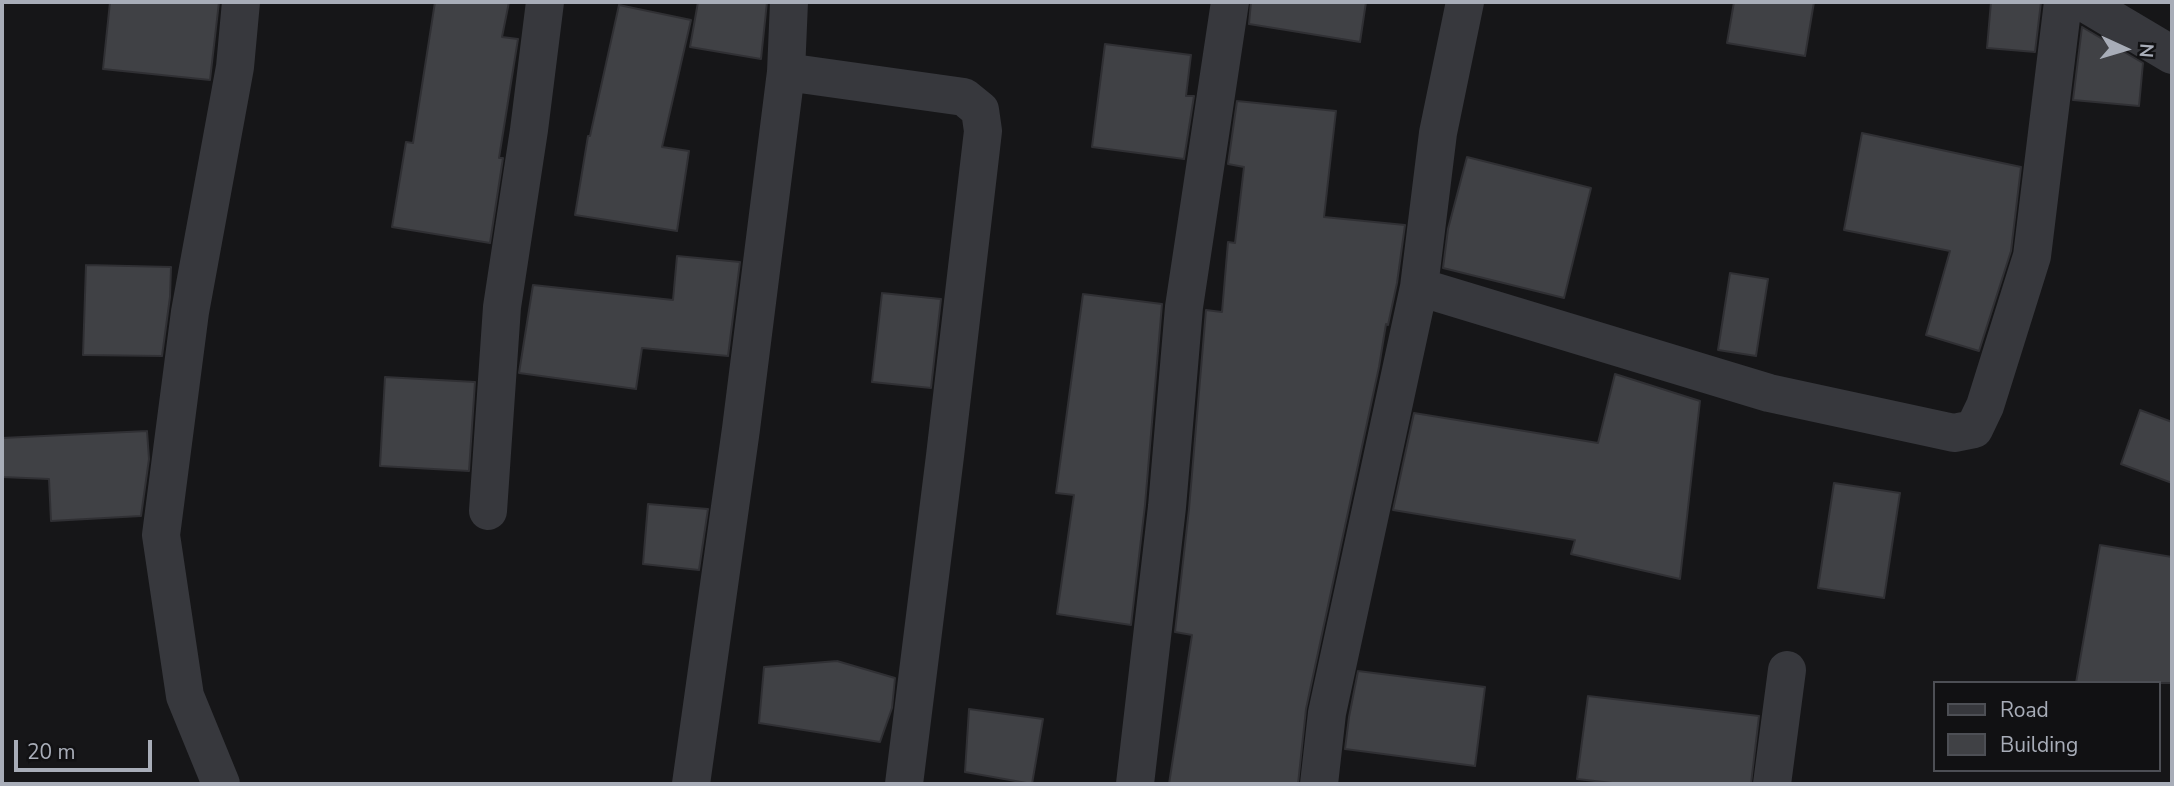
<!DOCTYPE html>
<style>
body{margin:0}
#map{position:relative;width:2174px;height:786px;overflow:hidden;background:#161618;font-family:"Nunito Sans",sans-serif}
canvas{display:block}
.frame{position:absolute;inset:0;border:4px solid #a8adb8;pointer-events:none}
.legend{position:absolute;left:1933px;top:681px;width:228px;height:91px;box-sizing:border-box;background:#111113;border:2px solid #4d4f55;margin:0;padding:9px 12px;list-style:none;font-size:21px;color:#a8adb8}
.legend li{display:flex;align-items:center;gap:14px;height:35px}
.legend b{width:35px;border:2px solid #4d4f55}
.north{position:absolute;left:2090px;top:14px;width:70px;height:70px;-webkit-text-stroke:5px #111113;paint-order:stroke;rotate:94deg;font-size:19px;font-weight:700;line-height:28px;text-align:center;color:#a8adb8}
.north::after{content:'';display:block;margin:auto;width:24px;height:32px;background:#a8adb8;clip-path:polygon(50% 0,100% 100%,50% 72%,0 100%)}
.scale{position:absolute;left:14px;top:740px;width:138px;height:32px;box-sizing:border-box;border:4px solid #a8adb8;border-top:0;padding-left:9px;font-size:21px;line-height:24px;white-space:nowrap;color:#a8adb8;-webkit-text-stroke:5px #111113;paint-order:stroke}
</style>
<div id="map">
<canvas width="2174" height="786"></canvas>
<div class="frame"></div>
<ul class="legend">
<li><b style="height:9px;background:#37383d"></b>Road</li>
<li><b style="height:19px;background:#404145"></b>Building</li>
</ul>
<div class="north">N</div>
<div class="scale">20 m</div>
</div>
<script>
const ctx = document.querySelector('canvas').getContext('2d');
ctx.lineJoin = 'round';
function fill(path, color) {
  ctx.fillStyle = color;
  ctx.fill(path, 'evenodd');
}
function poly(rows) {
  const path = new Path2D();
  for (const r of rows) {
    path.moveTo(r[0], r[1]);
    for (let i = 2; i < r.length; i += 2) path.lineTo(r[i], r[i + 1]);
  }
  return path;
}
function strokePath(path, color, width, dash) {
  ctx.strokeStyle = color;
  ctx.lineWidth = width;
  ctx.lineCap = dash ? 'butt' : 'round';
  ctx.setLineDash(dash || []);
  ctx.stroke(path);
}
const building = poly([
 [110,2,219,2,210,80,103,69,110,2],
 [435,2,509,2,502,37,518,39,499,158,503,158,490,243,392,227,406,142,413,143,435,2],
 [698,2,767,2,761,59,690,47,698,2],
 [1251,2,1366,2,1360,42,1249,24,1251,2],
 [1734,2,1814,2,1805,56,1727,43,1734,2],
 [1991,2,2041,2,2035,52,1987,48,1991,2],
 [619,5,691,20,662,147,689,151,677,231,575,215,588,136,590,136,619,5],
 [2082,27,2143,63,2139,106,2073,100,2082,27],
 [1105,44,1191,55,1186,96,1194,96,1184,159,1092,147,1105,44],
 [1237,101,1336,111,1324,217,1405,225,1397,283,1388,325,1386,324,1379,367,1306,709,1298,784,1169,784,1192,635,1175,632,1189,509,1206,310,1222,312,1228,242,1235,243,1244,167,1228,164,1237,101],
 [1862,133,2021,167,2011,251,1979,351,1926,335,1950,251,1844,230,1862,133],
 [1467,157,1591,188,1564,298,1443,268,1448,229,1467,157],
 [677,256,740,262,728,356,642,348,636,389,519,373,533,285,673,300,677,256],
 [86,265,171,267,170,297,162,356,83,355,86,265],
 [1730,273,1768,279,1756,356,1718,350,1730,273],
 [882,293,941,299,931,388,872,382,882,293],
 [1083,294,1162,304,1145,505,1131,625,1057,614,1074,495,1056,493,1083,294],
 [1615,374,1700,401,1680,579,1571,554,1575,540,1393,510,1414,413,1598,443,1615,374],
 [385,377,475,382,469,471,380,466,385,377],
 [2140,410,2172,422,2172,483,2121,464,2140,410],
 [147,431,149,459,141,516,51,521,49,479,2,477,2,438,147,431],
 [1834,483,1900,493,1884,598,1818,588,1834,483],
 [648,504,708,509,699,570,643,564,648,504],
 [2100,545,2172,557,2172,683,2076,683,2100,545],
 [837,661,895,678,892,708,880,742,759,723,764,667,837,661],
 [1358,671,1485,687,1475,766,1345,749,1349,717,1358,671],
 [1588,696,1759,716,1751,784,1621,784,1577,779,1588,696],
 [969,709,1043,719,1032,784,965,772,969,709]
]);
fill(building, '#404145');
strokePath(building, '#303034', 2);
strokePath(poly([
 [1465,2,1438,133,1419,287,1769,393,1954,433,1974,429,1985,406,2032,256,2063,2],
 [2083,2,2172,55],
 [786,72,789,2],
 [488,511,502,307,529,130,545,2],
 [221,784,185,696,161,535,190,312,235,67,241,2],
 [691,784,741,429,786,72,964,97,980,110,983,131,945,456,904,784],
 [1135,784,1167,507,1184,307,1230,2],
 [1319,784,1327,713,1419,287],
 [1772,784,1787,670]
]), '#37383d', 38);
</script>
